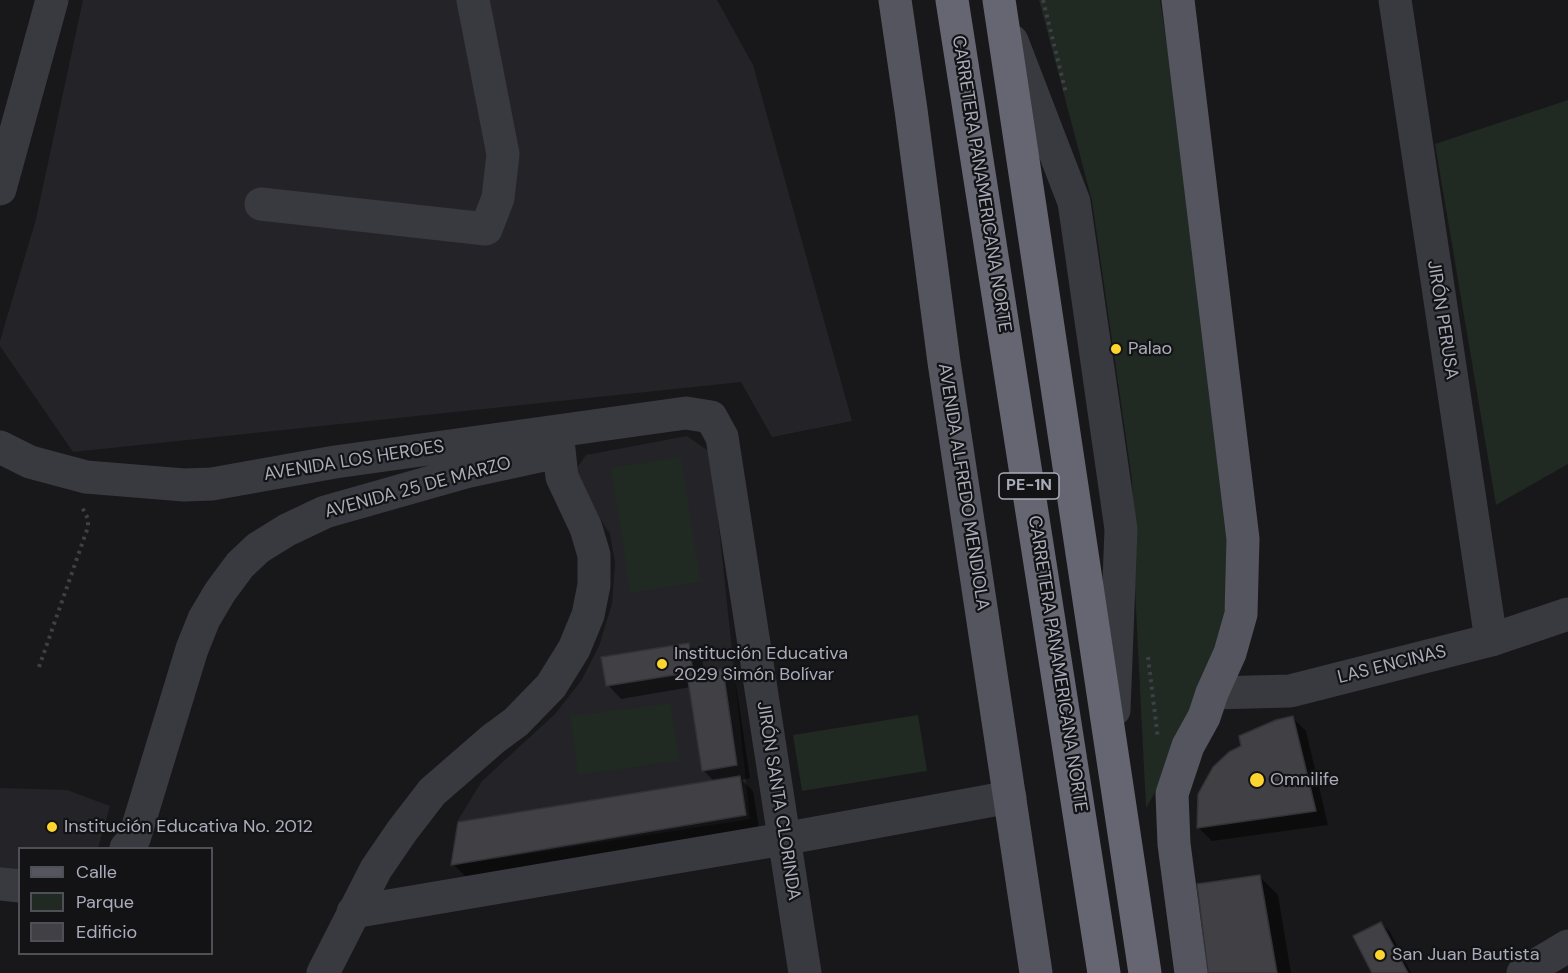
<!DOCTYPE html>
<meta charset="utf-8">
<style>
body{margin:0}
#map{position:relative;width:1568px;height:973px;overflow:hidden;background:#18181a;font-family:"DM Sans",sans-serif}
canvas{display:block}
.legend{position:absolute;left:18px;top:847px;width:195px;height:108px;box-sizing:border-box;background:#131315;border:2px solid #4f5057;margin:0;padding:8px 10px;list-style:none;font-size:18px;color:#aaacbb}
.legend li{display:flex;align-items:center;gap:12px;height:30px}
.legend b{width:30px;border:2px solid #4f5057}
</style>
<div id="map">
<canvas width="1568" height="973"></canvas>
<ul class="legend">
<li><b style="height:8px;background:#55555f"></b>Calle</li>
<li><b style="height:16px;background:#202922"></b>Parque</li>
<li><b style="height:16px;background:#404045"></b>Edificio</li>
</ul>
</div>
<script>
const ctx = document.querySelector('canvas').getContext('2d');
ctx.lineJoin = 'round';
function fill(path, color) {
  ctx.fillStyle = color;
  ctx.fill(path, 'evenodd');
}
function poly(rows) {
  const path = new Path2D();
  for (const r of rows) {
    path.moveTo(r[0], r[1]);
    for (let i = 2; i < r.length; i += 2) path.lineTo(r[i], r[i + 1]);
  }
  return path;
}
function strokePath(path, color, width, dash) {
  ctx.strokeStyle = color;
  ctx.lineWidth = width;
  ctx.lineCap = dash ? 'butt' : 'round';
  ctx.setLineDash(dash || []);
  ctx.stroke(path);
}
function drawText(font, color, halo, rows, align = 'center') {
  ctx.font = font + ' "DM Sans",sans-serif';
  ctx.lineWidth = 4.5;
  ctx.setLineDash([]);
  ctx.textBaseline = 'middle';
  ctx.strokeStyle = halo;
  ctx.fillStyle = color;
  for (const [text, x, y, turn = 0] of rows) {
    ctx.save();
    ctx.translate(x, y);
    ctx.rotate((+turn || 0) * Math.PI / 180);
    ctx.textAlign = isNaN(turn) ? turn : align;
    if (halo) ctx.strokeText(text, 0, 0);
    ctx.fillText(text, 0, 0);
    ctx.restore();
  }
}
fill(poly([
 [83,0,717,0,753,65,852,421,772,437,741,382,73,452,0,346,0,341,36,219],
 [687,436,711,453,750,819,451,866,458,820,482,781,555,714,581,681,599,646,612,604,615,563,610,534,589,502,574,472,586,455],
 [0,788,67,790,110,806,98,848,20,848,19,876,0,875]
]), '#242428');
fill(poly([
 [1039,0,1160,0,1226,425,1229,575,1224,614,1213,661,1160,784,1146,808,1135,589,1132,480,1092,201],
 [1568,100,1568,464,1496,505,1435,144],
 [681,457,701,582,630,593,611,468],
 [671,703,679,761,578,775,570,716],
 [918,715,927,771,802,791,793,735]
]), '#202922');
fill(poly([
 [689,645,702,658,704,673,723,670,736,684,750,778,742,780,753,791,759,828,466,877,453,864,714,781,703,770,691,687,621,699,608,685],
 [1293,718,1306,731,1328,825,1212,841,1198,827],
 [1260,877,1278,895,1291,973,1209,973],
 [1381,923,1390,932,1411,973,1374,973]
]), '#0007');
const building = poly([
 [689,643,693,672,606,686,601,657,689,643],
 [723,669,737,765,702,771,687,674,723,669],
 [1293,716,1316,811,1197,828,1198,794,1213,767,1229,752,1241,746,1239,736,1276,720,1293,716],
 [740,776,746,815,451,865,458,822,740,776],
 [1260,875,1277,973,1208,973,1197,884,1260,875],
 [1381,922,1408,973,1372,973,1353,936,1381,922]
]);
fill(building, '#404045');
strokePath(building, '#333237', 1.5);
strokePath(poly([
 [1043,0,1066,93],
 [1148,657,1158,739],
 [39,667,88,527,88,519,81,505]
]), '#3f4047', 4, [3, 4.5]);
strokePath(poly([
 [1395,0,1491,640],
 [1012,41,1074,202,1121,529,1114,710],
 [0,189,52,0],
 [261,204,486,229,498,198,503,154,473,0],
 [0,447,30,462,86,477,184,485,212,484,335,462,686,413,711,417,722,437,805,973],
 [1212,693,1290,691,1491,640,1568,614],
 [126,848,134,839,192,649,204,619,220,592,240,565,258,548,287,530,325,512,466,472,558,452],
 [0,884,20,886],
 [353,912,783,839,1010,797],
 [323,973,376,869,402,831,432,792,493,739,516,722,551,686,574,649,588,615,594,585,594,555,586,528,562,477,557,431],
 [1523,973,1568,946]
]), '#393940', 33);
strokePath(poly([
 [895,0,911,110,944,362,1036,973],
 [1178,0,1243,539,1241,614,1230,653,1212,693,1204,717,1188,746,1172,794,1174,844,1191,973]
]), '#55555f', 33);
strokePath(poly([
 [952,0,1104,973],
 [999,0,1145,973]
]), '#656671', 33);
for (const [x, y, r, color] of [
 [1116,349,6,"#fdd52e"],
 [662,664,6,"#fdd52e"],
 [1257,780,8,"#fdd52e"],
 [52,827,6,"#fdd52e"],
 [1380,955,6,"#fdd52e"]
]) {
  const dot = new Path2D();
  dot.arc(x, y, r, 0, 2 * Math.PI);
  ctx.fillStyle = color;
  ctx.fill(dot);
  strokePath(dot, '#131315', 2);
}
for (const [x, y, w] of [
 [1029,486,60]
]) {
  const box = new Path2D();
  box.roundRect(x - w / 2, y - 13, w, 26, 4.5);
  ctx.fillStyle = '#131315';
  ctx.fill(box);
  strokePath(box, '#aaacbb', 1.5);
}
drawText('bold 16px', '#aaacbb', null, [
 ["PE-1N",1029,486]
]);
drawText('18px', '#aaacbb', '#131315', [
 ["CARRETERA PANAMERICANA NORTE",981,184,81],
 ["JIRÓN PERUSA",1442,320,81],
 ["AVENIDA LOS HEROES",354,461,-9],
 ["AVENIDA ALFREDO MENDIOLA",963,487,81],
 ["AVENIDA 25 DE MARZO",418,488,-15],
 ["CARRETERA PANAMERICANA NORTE",1057,664,81],
 ["LAS ENCINAS",1392,665,-14],
 ["JIRÓN SANTA CLORINDA",778,801,81]
]);
drawText('18px', '#aaacbb', '#131315', [
 ["Palao",1128,349],
 ["Institución Educativa",674,654],
 ["2029 Simón Bolívar",674,675],
 ["Omnilife",1270,780],
 ["Institución Educativa No. 2012",64,827],
 ["San Juan Bautista",1392,955]
], 'left');
</script>
